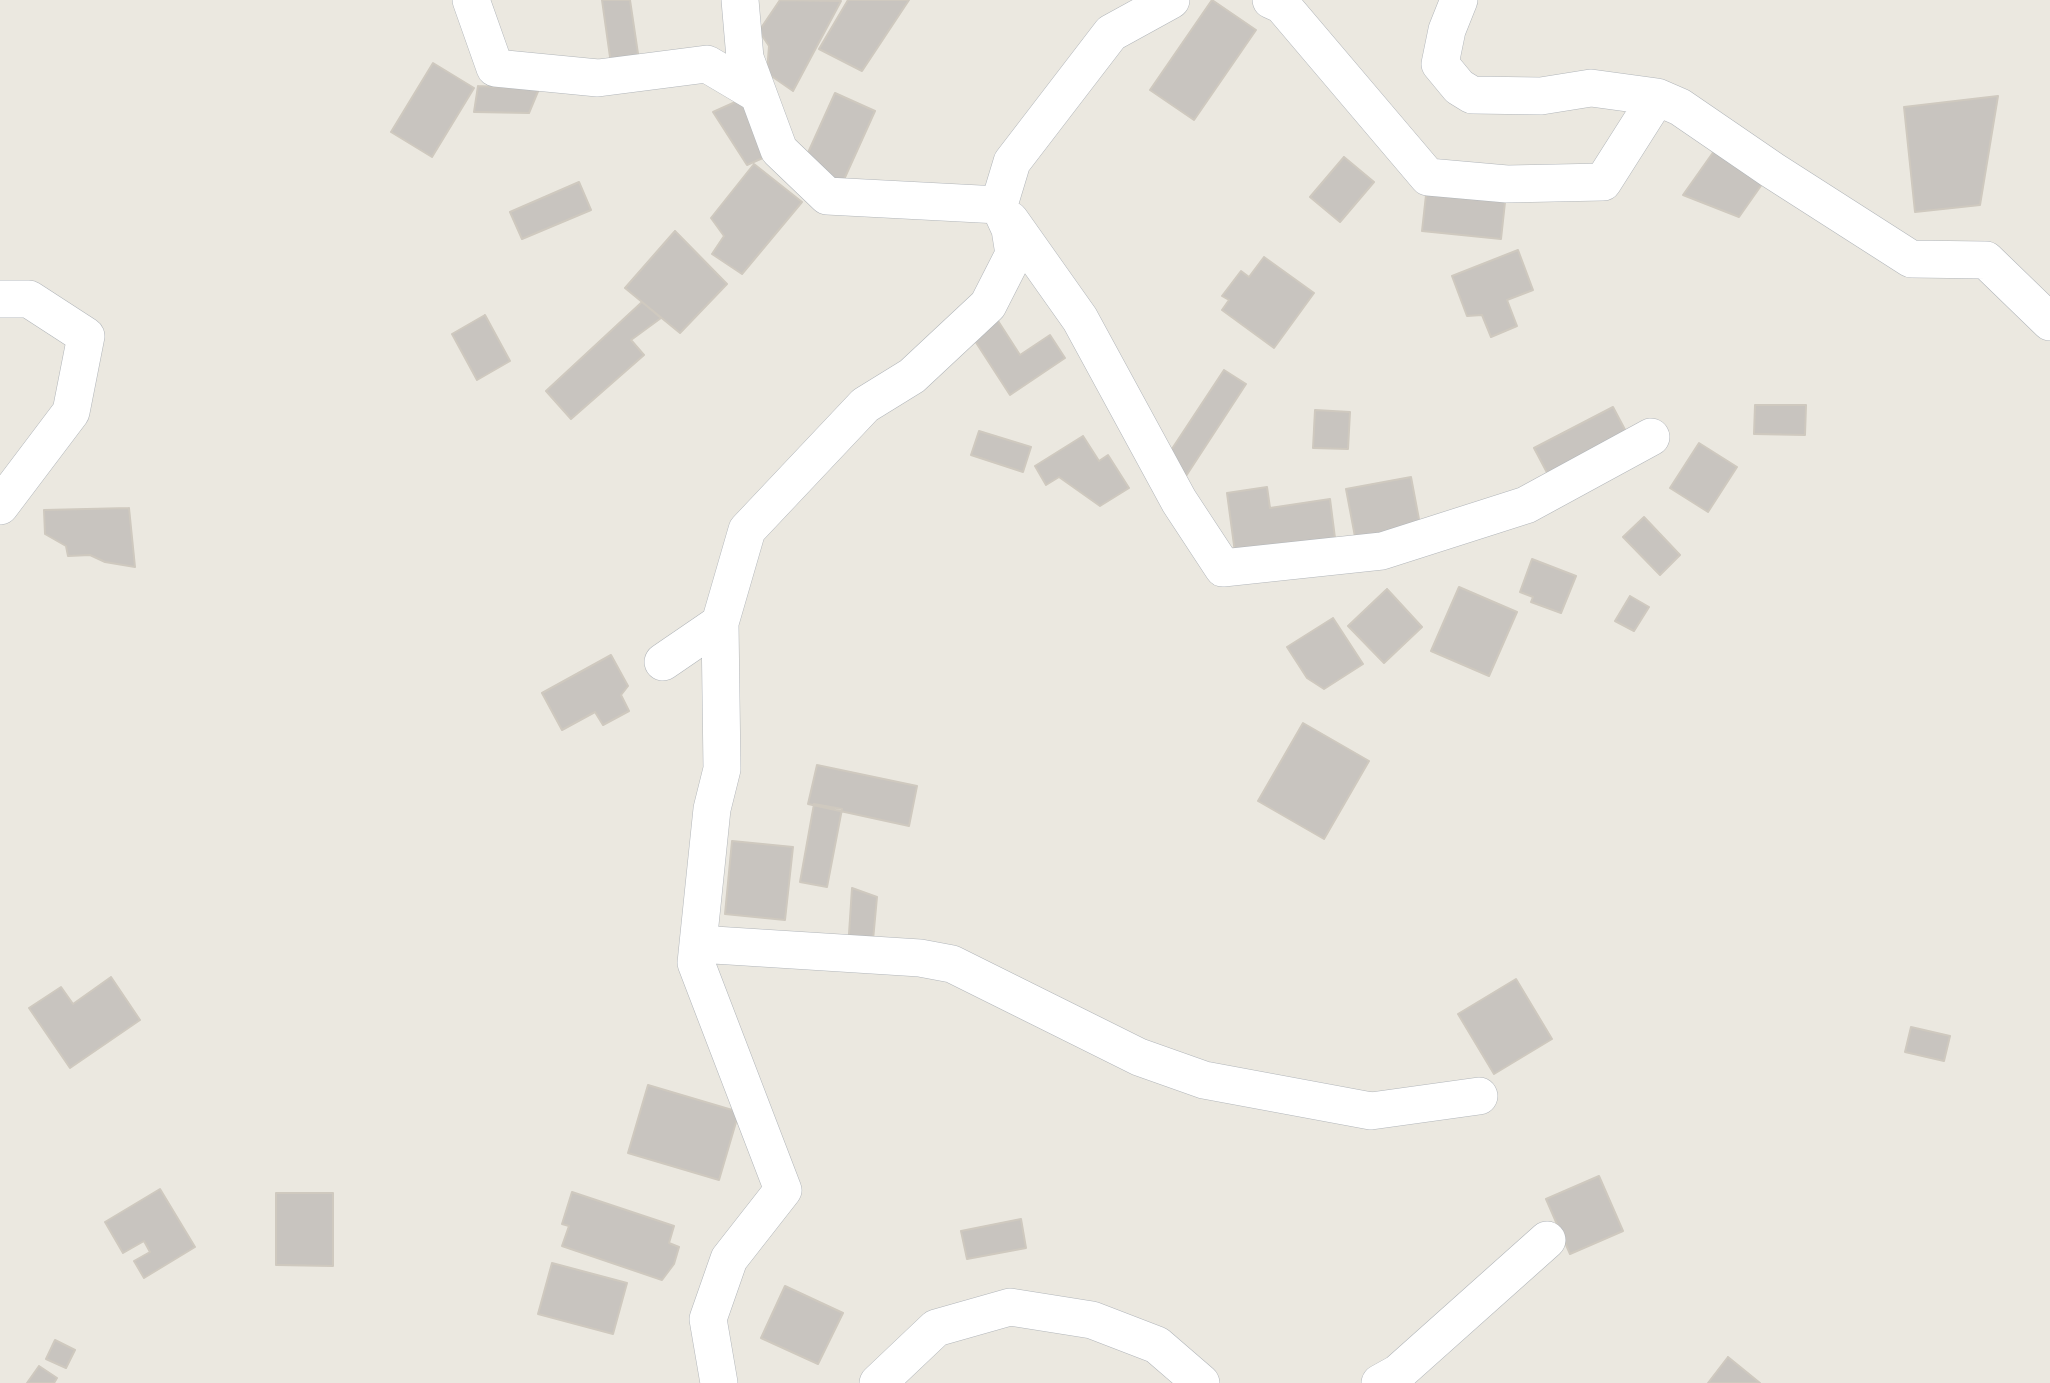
<!DOCTYPE html>
<style>
body{margin:0}
canvas{display:block;background:#ebe8e0}
</style>
<canvas width="2050" height="1383"></canvas>
<script>
const ctx = document.querySelector('canvas').getContext('2d');
ctx.lineJoin = 'round';
function fill(path, color) {
  ctx.fillStyle = color;
  ctx.fill(path, 'evenodd');
}
function poly(rows) {
  const path = new Path2D();
  for (const r of rows) {
    path.moveTo(r[0], r[1]);
    for (let i = 2; i < r.length; i += 2) path.lineTo(r[i], r[i + 1]);
  }
  return path;
}
function strokePath(path, color, width, dash) {
  ctx.strokeStyle = color;
  ctx.lineWidth = width;
  ctx.lineCap = dash ? 'butt' : 'round';
  ctx.setLineDash(dash || []);
  ctx.stroke(path);
}
const building = poly([
 [602,0,630,0,640,67,612,71,602,0],
 [780,0,841,1,793,91,767,73,769,46,759,31,780,0],
 [848,0,909,0,862,71,819,49,848,0],
 [1212,0,1256,30,1194,120,1150,90,1212,0],
 [433,63,474,88,432,157,391,132,433,63],
 [478,86,539,89,529,113,474,112,478,86],
 [835,93,875,111,842,184,802,166,835,93],
 [1998,96,1980,205,1915,212,1904,107,1998,96],
 [742,99,774,153,747,165,713,112,742,99],
 [1724,137,1772,170,1739,217,1683,195,1724,137],
 [1344,157,1374,182,1340,222,1310,197,1344,157],
 [754,164,802,202,742,274,712,254,724,236,711,218,754,164],
 [1428,177,1507,184,1501,239,1422,231,1428,177],
 [579,182,591,210,522,239,510,212,579,182],
 [675,231,727,284,680,333,625,288,675,231],
 [1518,250,1533,290,1507,300,1517,326,1491,337,1482,315,1467,316,1452,276,1518,250],
 [1264,257,1314,293,1274,348,1222,310,1229,300,1222,296,1241,271,1249,277,1264,257],
 [642,302,661,318,631,340,644,355,571,419,546,391,642,302],
 [991,310,1020,355,1050,335,1065,358,1010,395,966,327,991,310],
 [485,315,510,361,477,380,452,334,485,315],
 [1224,370,1246,384,1186,476,1160,467,1224,370],
 [1755,405,1806,405,1805,435,1754,434,1755,405],
 [1613,407,1631,441,1552,482,1534,448,1613,407],
 [1315,410,1350,412,1348,449,1313,448,1315,410],
 [979,431,1031,447,1023,472,971,455,979,431],
 [1083,436,1099,461,1108,455,1129,488,1100,506,1059,477,1046,485,1035,466,1083,436],
 [1699,443,1737,467,1708,512,1670,488,1699,443],
 [1411,477,1421,530,1356,542,1346,489,1411,477],
 [1267,487,1270,508,1330,499,1336,546,1236,560,1227,493,1267,487],
 [129,508,135,567,105,562,90,555,68,556,66,546,45,534,44,510,129,508],
 [1644,517,1680,555,1660,575,1623,537,1644,517],
 [1532,559,1576,576,1561,613,1531,602,1533,597,1520,592,1532,559],
 [1459,587,1517,612,1489,676,1431,651,1459,587],
 [1387,589,1422,627,1384,663,1348,626,1387,589],
 [1630,596,1649,607,1634,631,1615,621,1630,596],
 [1333,618,1363,664,1324,689,1307,678,1287,647,1333,618],
 [611,655,628,686,621,695,629,711,603,725,595,712,562,730,542,693,611,655],
 [1303,723,1369,761,1324,839,1258,801,1303,723],
 [817,765,917,786,909,826,808,804,817,765],
 [814,804,842,809,827,887,800,882,814,804],
 [732,841,793,847,785,920,725,914,732,841],
 [852,888,877,897,872,951,848,949,852,888],
 [111,977,140,1020,70,1068,29,1008,61,987,73,1004,111,977],
 [1516,979,1552,1039,1494,1074,1458,1014,1516,979],
 [1911,1027,1950,1036,1944,1061,1905,1052,1911,1027],
 [648,1085,739,1112,719,1180,628,1153,648,1085],
 [1599,1176,1623,1231,1570,1254,1546,1199,1599,1176],
 [160,1189,195,1247,144,1278,134,1261,150,1252,144,1241,123,1253,105,1222,160,1189],
 [572,1192,674,1226,669,1243,679,1247,674,1264,662,1280,562,1246,569,1226,562,1224,572,1192],
 [276,1193,333,1193,333,1266,276,1265,276,1193],
 [1021,1219,1026,1248,967,1259,961,1231,1021,1219],
 [552,1263,627,1283,613,1334,538,1314,552,1263],
 [785,1286,843,1313,818,1364,761,1338,785,1286],
 [55,1340,75,1350,66,1368,46,1359,55,1340],
 [1728,1357,1760,1383,1708,1383,1728,1357],
 [39,1366,57,1378,54,1383,27,1383,39,1366]
]);
fill(building, '#c8c4bf');
strokePath(building, '#cfc9bf', 2);
const minor = poly([
 [471,0,495,68,598,78,707,64,756,93],
 [740,0,745,58,779,150,827,196,999,205,1012,162,1111,33,1171,0],
 [1271,0,1282,5,1428,177,1507,184,1603,182,1657,97,1680,107,1772,170,1911,259,1986,260,2050,322],
 [1459,0,1447,30,1440,64,1459,87,1472,95,1541,96,1591,88,1657,97],
 [1010,220,1080,319,1179,501,1223,568,1382,551,1526,505,1651,437],
 [0,299,29,299,86,336,71,412,0,506],
 [663,662,720,623],
 [698,944,920,958,952,964,1139,1057,1204,1080,1371,1111,1479,1096],
 [719,1383,708,1319,729,1259,783,1190,696,963,712,809,722,769,720,623,747,530,865,405,912,376,988,305,1014,254,1010,229,999,205],
 [878,1383,936,1328,1010,1307,1092,1320,1157,1345,1201,1383],
 [1380,1383,1398,1373,1547,1240]
]);
strokePath(minor, '#b2b6ba', 38);
strokePath(minor, '#fff', 37);
</script>
